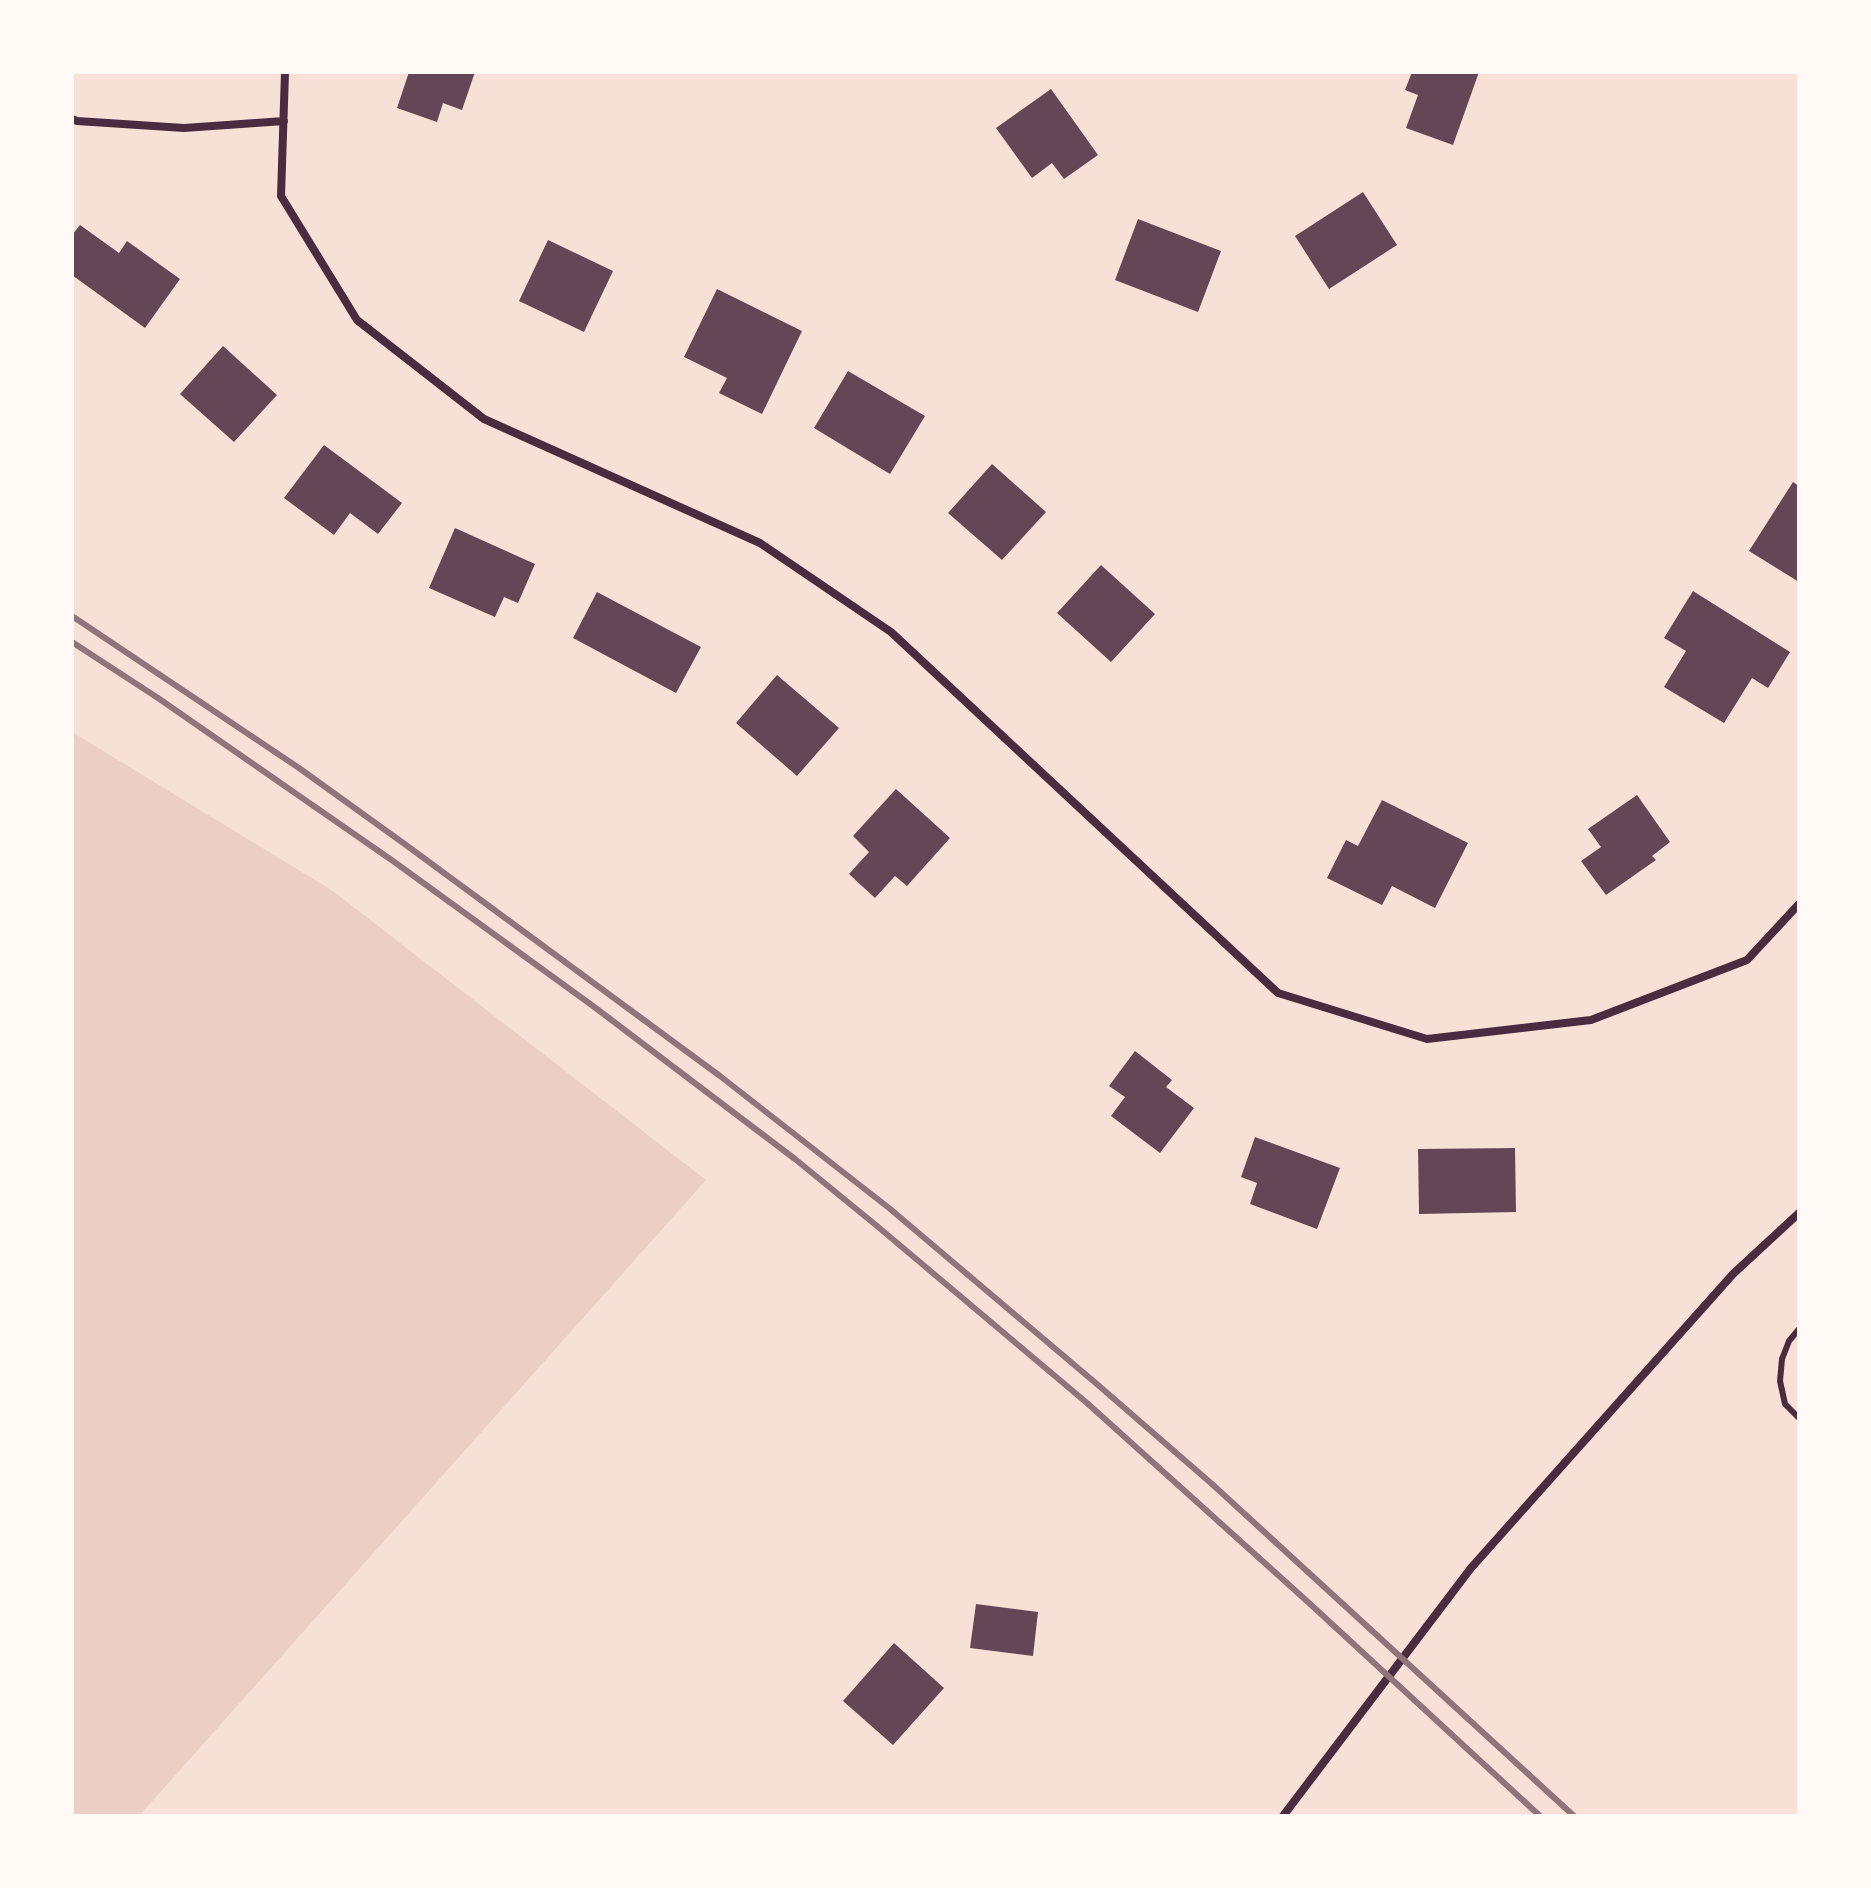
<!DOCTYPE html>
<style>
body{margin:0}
#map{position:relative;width:1871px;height:1888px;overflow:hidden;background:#f7e1d7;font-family:"DejaVu Sans",sans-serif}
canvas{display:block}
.frame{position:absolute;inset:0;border:74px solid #fffaf5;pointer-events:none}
</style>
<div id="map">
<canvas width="1871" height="1888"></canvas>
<div class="frame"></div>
</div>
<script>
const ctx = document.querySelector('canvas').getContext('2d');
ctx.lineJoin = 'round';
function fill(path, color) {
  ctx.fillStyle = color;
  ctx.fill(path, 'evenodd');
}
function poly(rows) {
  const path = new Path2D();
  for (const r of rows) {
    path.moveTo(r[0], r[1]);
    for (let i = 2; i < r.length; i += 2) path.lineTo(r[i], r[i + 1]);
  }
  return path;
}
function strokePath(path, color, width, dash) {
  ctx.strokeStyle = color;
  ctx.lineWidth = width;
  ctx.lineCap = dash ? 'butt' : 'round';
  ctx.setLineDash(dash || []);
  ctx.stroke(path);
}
fill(poly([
 [72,732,333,891,706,1180,139,1816,72,1816]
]), '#ebcfc5');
fill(poly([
 [409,72,475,72,462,110,443,103,437,122,397,108],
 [1412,72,1479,72,1453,145,1406,128,1418,95,1405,90],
 [1051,89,1098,155,1064,179,1052,163,1032,178,996,128],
 [1363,192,1397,245,1329,289,1295,236],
 [1138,219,1221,251,1198,312,1115,280],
 [80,225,119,253,127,241,180,279,145,328,72,275,72,235],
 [548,240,613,271,584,332,519,301],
 [717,289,802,331,762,414,719,393,727,378,684,357],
 [223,346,277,395,234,442,180,394],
 [848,371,925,416,890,474,814,428],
 [324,445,402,503,378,534,350,513,334,535,284,498],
 [992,464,1046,512,1002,560,948,513],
 [1793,482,1799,486,1799,582,1749,551],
 [455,528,535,564,518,603,504,597,495,617,429,588],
 [1101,565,1155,614,1111,662,1057,613],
 [1693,591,1790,652,1768,688,1752,678,1724,723,1664,687,1686,651,1664,638],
 [597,592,701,647,676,693,573,638],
 [777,675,839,728,797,776,736,723],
 [896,789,950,838,907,886,895,876,875,898,849,874,869,852,853,836],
 [1637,795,1670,842,1652,856,1656,860,1606,895,1581,861,1601,847,1588,829],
 [1382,800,1468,843,1435,908,1392,886,1382,905,1327,878,1346,840,1358,846],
 [1135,1051,1172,1080,1166,1087,1194,1108,1160,1153,1111,1116,1125,1097,1109,1086],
 [1255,1137,1340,1168,1317,1229,1250,1204,1257,1183,1241,1177],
 [1515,1148,1516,1212,1419,1214,1418,1149],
 [976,1604,1038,1612,1033,1656,970,1648],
 [894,1643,944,1688,893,1745,843,1701]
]), '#644757');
strokePath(poly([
 [1799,1329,1789,1341,1782,1359,1780,1381,1785,1404,1799,1418]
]), '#4a2c40', 6);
strokePath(poly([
 [285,72,281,196,357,320,484,419,760,543,891,632,1278,993,1427,1039,1591,1020,1747,960,1799,904],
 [72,119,77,121,184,128,284,121],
 [1283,1816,1471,1568,1733,1274,1799,1213]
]), '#4a2c40', 8);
strokePath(poly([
 [72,616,299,768,406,845,720,1076,889,1208,1098,1385,1212,1484,1574,1816],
 [72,642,158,698,393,861,593,1006,795,1159,877,1226,1087,1403,1308,1602,1540,1816]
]), '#8f747c', 6);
</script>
